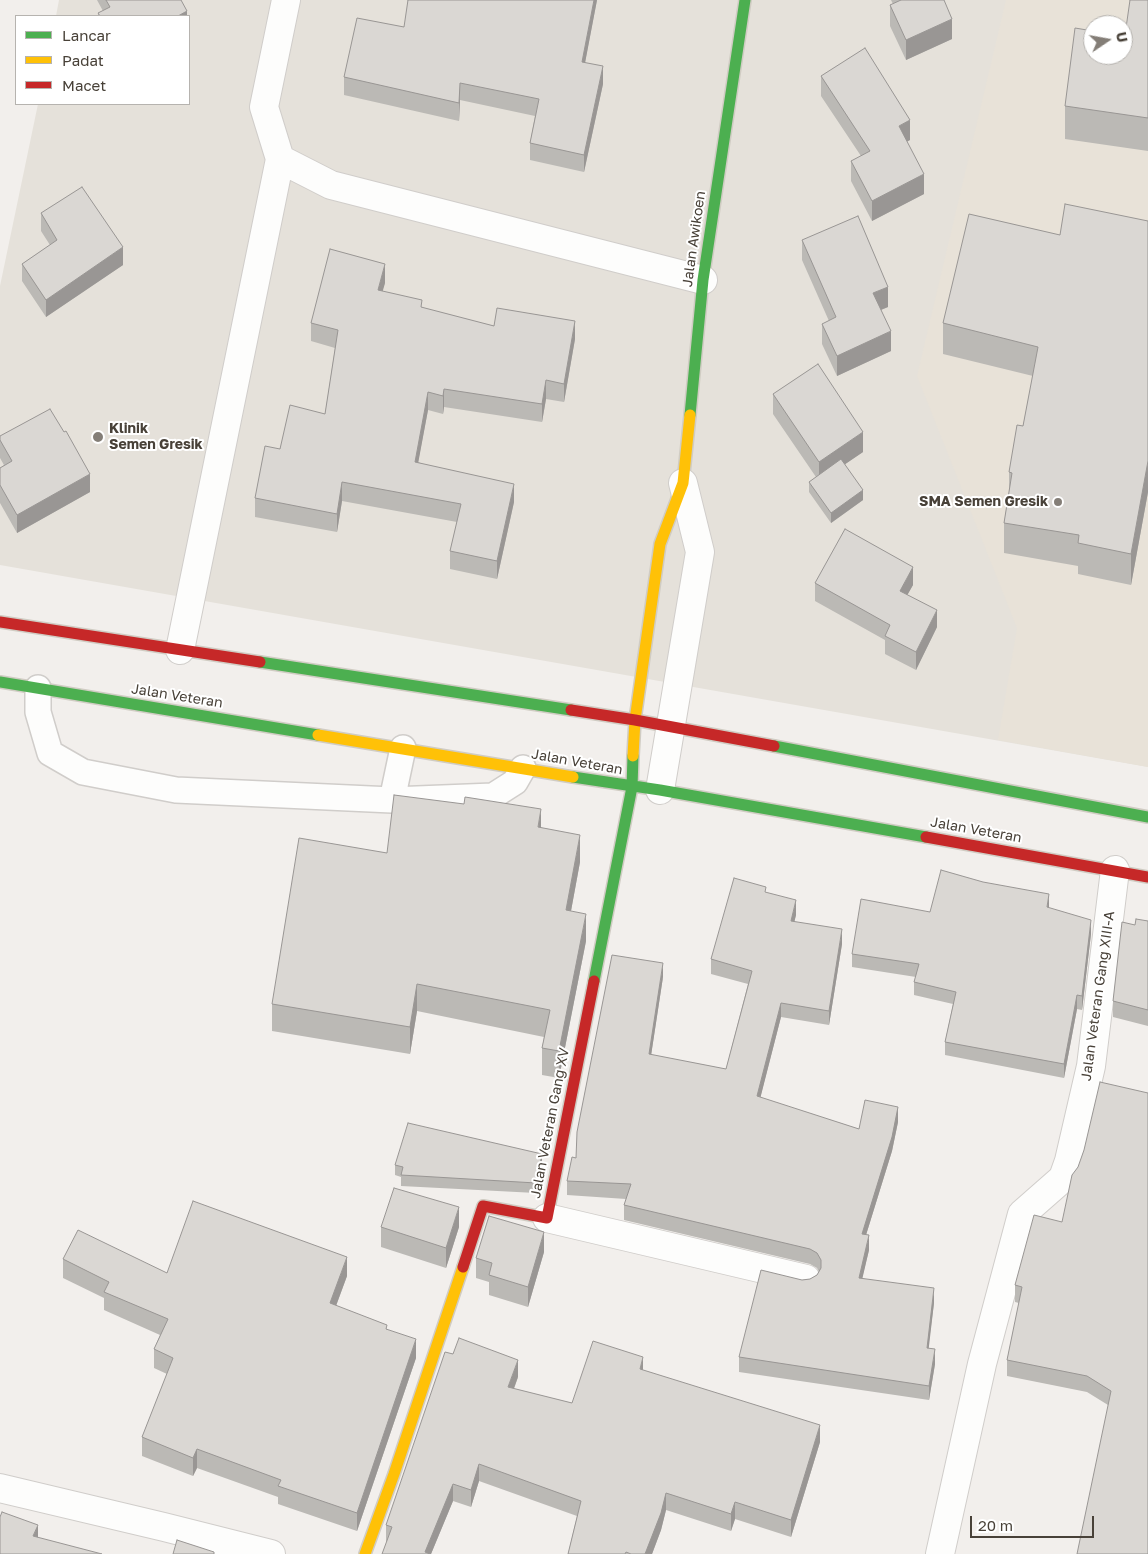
<!DOCTYPE html>
<style>
body{margin:0}
#map{position:relative;width:1148px;height:1554px;overflow:hidden;background:#f2efec;font-family:"Golos Text",sans-serif}
canvas{display:block}
.legend{position:absolute;left:15px;top:15px;width:175px;height:90px;box-sizing:border-box;background:#fff;border:1px solid #b6b3af;margin:0;padding:6px 9px;list-style:none;font-size:15px;color:#484138}
.legend li{display:flex;align-items:center;gap:10px;height:25px}
.legend b{width:25px;border:1px solid #b6b3af}
.north{position:absolute;left:1083px;top:15px;width:50px;height:50px;box-sizing:border-box;background:#fff;border:1px solid #b6b3af;border-radius:50%;rotate:78deg;font-size:14px;font-weight:700;line-height:20px;text-align:center;color:#484138}
.north::after{content:'';display:block;margin:auto;width:18px;height:22px;background:#847e77;clip-path:polygon(50% 0,100% 100%,50% 72%,0 100%)}
.scale{position:absolute;left:970px;top:1516px;width:124px;height:22px;box-sizing:border-box;border:2px solid #484138;border-top:0;padding-left:6px;font-size:15px;line-height:18px;white-space:nowrap;color:#484138;-webkit-text-stroke:4px #fff;paint-order:stroke}
</style>
<div id="map">
<canvas width="1148" height="1554"></canvas>
<ul class="legend">
<li><b style="height:6px;background:#4caf50"></b>Lancar</li>
<li><b style="height:6px;background:#ffc107"></b>Padat</li>
<li><b style="height:6px;background:#c62828"></b>Macet</li>
</ul>
<div class="north">U</div>
<div class="scale">20 m</div>
</div>
<script>
const ctx = document.querySelector('canvas').getContext('2d');
ctx.lineJoin = 'round';
function fill(path, color) {
  ctx.fillStyle = color;
  ctx.fill(path, 'evenodd');
}
function poly(rows) {
  const path = new Path2D();
  for (const r of rows) {
    path.moveTo(r[0], r[1]);
    for (let i = 2; i < r.length; i += 2) path.lineTo(r[i], r[i + 1]);
  }
  return path;
}
function strokePath(path, color, width, dash) {
  ctx.strokeStyle = color;
  ctx.lineWidth = width;
  ctx.lineCap = dash ? 'butt' : 'round';
  ctx.setLineDash(dash || []);
  ctx.stroke(path);
}
function drawText(font, color, halo, rows, align = 'center') {
  ctx.font = font + ' "Golos Text",sans-serif';
  ctx.lineWidth = 4;
  ctx.setLineDash([]);
  ctx.textBaseline = 'middle';
  ctx.strokeStyle = halo;
  ctx.fillStyle = color;
  for (const [text, x, y, turn = 0] of rows) {
    ctx.save();
    ctx.translate(x, y);
    ctx.rotate((+turn || 0) * Math.PI / 180);
    ctx.textAlign = isNaN(turn) ? turn : align;
    if (halo) ctx.strokeText(text, 0, 0);
    ctx.fillText(text, 0, 0);
    ctx.restore();
  }
}
fill(poly([
 [59,0,1148,0,1148,767,0,565,0,286,38,104,189,104,189,16,56,16],
 [1093,25,1123,25,1123,55,1093,55]
]), '#e5e1da');
fill(poly([
 [1006,0,1148,0,1148,767,998,740,1017,628,917,376],
 [1093,25,1123,25,1123,55,1093,55]
]), '#e8e2d8');
const lane = poly([
 [38,688,38,712,50,753,83,772,176,790,392,800,493,796,515,782,523,768],
 [392,800,403,748]
]);
const street = poly([
 [286,0,264,107,280,159,331,185,703,280],
 [180,650,280,159],
 [660,790,700,552,683,483],
 [547,1218,806,1279],
 [0,1488,164,1527,271,1554],
 [940,1554,982,1364,1022,1214,1063,1178,1069,1161,1091,1066,1115,870]
]);
const fast = poly([
 [690,415,703,280,745,0],
 [260,662,571,710],
 [0,682,318,735],
 [774,746,1148,817],
 [573,777,660,790,926,837],
 [594,981,632,787,633,756]
]);
const slow = poly([
 [318,735,573,777],
 [633,756,635,720,660,544,683,483,690,415],
 [365,1554,394,1474,463,1267]
]);
const jam = poly([
 [0,622,260,662],
 [571,710,635,720,774,746],
 [926,837,1148,877],
 [463,1267,483,1206,547,1218,594,981]
]);
strokePath(lane, '#d0cdca', 28);
strokePath(street, '#d0cdca', 30);
strokePath(fast, '#d0ccc3', 14);
strokePath(slow, '#d0ccc3', 14);
strokePath(jam, '#d0ccc3', 14);
strokePath(lane, '#fdfdfc', 25);
strokePath(street, '#fdfdfc', 28);
strokePath(fast, '#4caf50', 11);
strokePath(slow, '#ffc107', 11);
strokePath(jam, '#c62828', 11);
fill(poly([
 [97,0,181,0,187,16,98,16,98,13,103,11],
 [597,0,585,62,603,84,584,172,530,160,530,143,535,116,460,100,459,121,344,95,344,77,404,27],
 [891,0,944,0,952,39,906,60,890,26,890,5,893,4],
 [1148,0,1148,151,1065,139,1065,106,1125,35],
 [821,76,910,140,907,141,924,194,872,221,851,181,851,161,861,156,821,96],
 [41,213,123,265,46,317,22,281,22,264,50,245,41,231],
 [1148,221,1148,492,1131,585,1078,574,1078,566,1004,553,1004,523,1009,493,1009,472,1023,426,1033,376,943,354,943,323,1060,235],
 [802,240,888,307,881,310,891,351,837,376,822,344,822,324,829,321,802,260],
 [385,283,382,291,422,308,494,326,575,339,564,402,546,399,542,422,444,407,443,414,428,410,418,462,514,502,497,579,450,569,450,551,457,522,342,501,337,532,255,517,255,498,280,449,325,414,335,348,311,341,311,323],
 [773,394,863,452,845,464,863,500,831,523,809,492,809,482,816,477,773,414],
 [0,436,90,492,17,533,0,503,0,468,4,465,0,458],
 [815,583,913,585,907,595,937,627,916,670,885,654,885,640,815,601],
 [541,827,580,862,571,911,586,941,559,1078,542,1075,542,1048,544,1037,417,1011,410,1054,272,1031,272,1004,387,853],
 [766,893,796,915,794,922,842,944,829,1025,781,1017,760,1098,859,1129,898,1122,892,1151,866,1235,869,1250,862,1278,934,1303,928,1349,935,1364,929,1400,739,1372,739,1357,802,1280,810,1279,817,1275,819,1272,817,1268,810,1264,624,1220,624,1205,626,1199,567,1195,567,1181,576,1158,663,977,651,1055,726,1069,748,984,711,974,711,959],
 [1049,908,1091,934,1082,1010,1077,1009,1064,1078,945,1055,945,1042,953,1004,914,995,914,982,916,977,852,967,852,954,930,912],
 [1148,921,1148,1026,1113,1017,1113,1001,1135,925],
 [1148,1093,1148,1554,1108,1405,1087,1392,1007,1376,1007,1360,1019,1303,1015,1302,1015,1285,1062,1222],
 [395,1165,542,1165,536,1193,401,1186,401,1177,395,1175],
 [381,1227,459,1227,446,1268,381,1247],
 [544,1252,528,1307,489,1295,489,1282,476,1278,476,1258],
 [63,1259,167,1273,347,1276,336,1306,387,1329,416,1358,357,1531,278,1504,278,1497,197,1468,193,1476,142,1456,142,1437,167,1374,154,1368,154,1349,160,1335,104,1310,104,1298,63,1278],
 [643,1370,820,1442,791,1537,735,1519,731,1531,666,1510,661,1530,652,1554,568,1554,577,1516,479,1481,471,1507,453,1501,431,1554,382,1554,387,1542,386,1542,386,1525,518,1377,514,1389,572,1403]
]), '#bbb9b5');
fill(poly([
 [594,0,597,0,582,79,582,62],
 [187,11,187,16,178,16],
 [952,19,952,39,906,60,906,40],
 [603,66,603,84,584,172,584,155],
 [460,83,460,100,459,121,459,103],
 [910,120,910,140,899,146,899,126],
 [924,174,924,194,872,221,872,201],
 [123,247,123,265,46,317,46,300],
 [385,264,385,283,378,308,378,290],
 [888,287,888,307,873,313,873,293],
 [575,321,575,339,564,402,564,384],
 [891,331,891,351,837,376,837,356],
 [546,380,546,399,542,422,542,404],
 [444,389,444,407,443,414,443,396],
 [428,392,428,410,415,480,415,462],
 [863,432,863,452,819,482,819,462],
 [1148,461,1148,492,1131,585,1131,554],
 [90,474,90,492,17,533,17,515],
 [342,482,342,501,337,532,337,514],
 [514,484,514,502,497,579,497,561],
 [863,490,863,500,831,523,831,513],
 [913,567,913,585,900,608,900,591],
 [937,610,937,627,916,670,916,652],
 [541,809,541,836,538,827],
 [580,835,580,862,566,938,566,910],
 [1049,894,1049,907,1047,921,1047,907],
 [796,900,796,915,791,936,791,921],
 [586,914,586,941,559,1078,559,1051],
 [1091,920,1091,934,1082,1010,1082,996],
 [842,929,842,944,829,1025,829,1011],
 [663,963,663,977,649,1069,649,1054],
 [417,984,417,1011,410,1054,410,1027],
 [1077,995,1077,1009,1064,1078,1064,1064],
 [781,1003,781,1017,757,1111,757,1096],
 [898,1107,898,1122,892,1151,862,1248,862,1234],
 [542,1154,542,1165,536,1193,536,1183],
 [459,1207,459,1227,446,1268,446,1248],
 [544,1232,544,1252,528,1307,528,1287],
 [869,1235,869,1250,859,1293,859,1278],
 [347,1257,347,1276,330,1322,330,1303],
 [934,1288,934,1303,927,1363,927,1348],
 [416,1339,416,1358,357,1531,357,1513],
 [935,1349,935,1364,929,1400,929,1386],
 [643,1357,643,1374,640,1369],
 [518,1360,518,1377,508,1404,508,1387],
 [820,1425,820,1442,791,1537,791,1520],
 [197,1449,197,1468,193,1476,193,1458],
 [479,1464,479,1481,471,1507,471,1490],
 [453,1484,453,1501,431,1554,425,1554,425,1552],
 [666,1493,666,1510,661,1530,652,1554,645,1554],
 [735,1502,735,1519,731,1531,731,1514],
 [38,1525,38,1539,33,1536]
]), '#999694');
const building = poly([
 [106,0,181,0,187,11,178,16,100,16,98,13,110,7,106,0],
 [408,0,594,0,582,62,603,66,584,155,530,143,539,99,460,83,459,103,344,77,357,18,404,27,408,0],
 [901,0,944,0,952,19,906,40,890,5,901,0],
 [1130,0,1148,0,1148,118,1065,106,1075,28,1093,31,1093,55,1123,55,1123,35,1125,35,1130,0],
 [865,48,910,120,899,126,924,174,872,201,851,161,870,151,821,76,865,48],
 [82,187,123,247,46,300,22,264,57,240,41,213,82,187],
 [1065,204,1148,221,1148,461,1131,554,1078,543,1079,535,1004,523,1012,473,1009,472,1017,425,1023,426,1038,347,943,323,969,214,1060,235,1065,204],
 [858,216,888,287,873,293,891,331,837,356,822,324,836,317,802,240,858,216],
 [330,249,385,264,378,290,422,300,421,307,494,326,497,308,575,321,564,384,546,380,542,404,444,389,443,396,428,392,415,462,514,484,497,561,450,551,461,504,342,482,337,514,255,498,265,446,280,449,290,405,325,414,338,330,311,323,330,249],
 [818,364,863,432,819,462,773,394,818,364],
 [50,409,64,432,66,431,90,474,17,515,0,485,0,468,12,461,0,440,0,436,50,409],
 [841,459,863,490,831,513,809,482,841,459],
 [845,529,913,567,900,591,937,610,916,652,885,636,890,625,815,583,845,529],
 [394,795,464,804,465,797,541,809,538,827,580,835,566,910,586,914,559,1051,542,1048,550,1010,417,984,410,1027,272,1004,299,838,387,853,394,795],
 [941,870,983,882,1049,894,1047,907,1091,920,1082,996,1077,995,1064,1064,945,1042,956,992,914,982,919,964,852,954,861,899,930,912,941,870],
 [734,878,766,887,765,892,796,900,791,921,842,929,829,1011,781,1003,757,1096,859,1129,865,1100,898,1107,892,1137,862,1234,869,1235,859,1278,934,1288,927,1348,935,1349,929,1386,739,1357,761,1270,802,1280,810,1279,817,1275,821,1268,821,1260,817,1253,810,1249,624,1205,631,1184,567,1181,572,1157,576,1158,577,1132,612,955,663,963,649,1054,726,1069,752,971,711,959,734,878],
 [1136,919,1148,921,1148,1010,1113,1001,1122,922,1135,925,1136,919],
 [1100,1082,1148,1093,1148,1554,1077,1554,1111,1391,1087,1376,1007,1360,1022,1287,1015,1285,1034,1215,1062,1222,1072,1175,1078,1167,1084,1150,1100,1082],
 [408,1123,542,1154,536,1183,401,1175,403,1167,395,1165,408,1123],
 [394,1188,459,1207,446,1248,381,1227,394,1188],
 [193,1201,347,1257,330,1303,387,1325,386,1329,416,1339,357,1513,278,1486,281,1480,197,1449,193,1458,142,1437,173,1358,154,1349,168,1319,104,1292,109,1282,63,1259,78,1230,167,1273,193,1201],
 [489,1216,544,1232,528,1287,489,1275,492,1263,476,1258,489,1216],
 [459,1338,518,1360,508,1387,572,1403,593,1341,643,1357,640,1369,820,1425,791,1520,735,1502,731,1514,666,1493,661,1513,645,1554,631,1554,626,1552,625,1554,568,1554,581,1501,479,1464,471,1490,453,1484,425,1552,430,1554,382,1554,392,1527,386,1525,445,1352,453,1354,459,1338],
 [2,1512,38,1525,33,1536,102,1554,0,1554,0,1517,2,1512],
 [177,1540,214,1552,214,1554,173,1554,177,1540]
]);
fill(building, '#dad7d3');
strokePath(building, '#999694', 1);
for (const [x, y, r, color] of [
 [98,437,6,"#847e77"],
 [1058,502,5,"#847e77"]
]) {
  const dot = new Path2D();
  dot.arc(x, y, r, 0, 2 * Math.PI);
  ctx.fillStyle = color;
  ctx.fill(dot);
  strokePath(dot, '#fff', 2);
}
drawText('14px', '#484138', '#fff', [
 ["Jalan Awikoen",694,239,-82],
 ["Jalan Veteran",177,696,9],
 ["Jalan Veteran",577,762,10],
 ["Jalan Veteran",976,830,10],
 ["Jalan Veteran Gang XIII-A",1098,996,-82],
 ["Jalan Veteran Gang XV",550,1123,-79]
]);
drawText('bold 14px', '#484138', '#fff', [
 ["Klinik",109,429],
 ["Semen Gresik",109,445],
 ["SMA Semen Gresik",1048,502,"right"]
], 'left');
</script>
